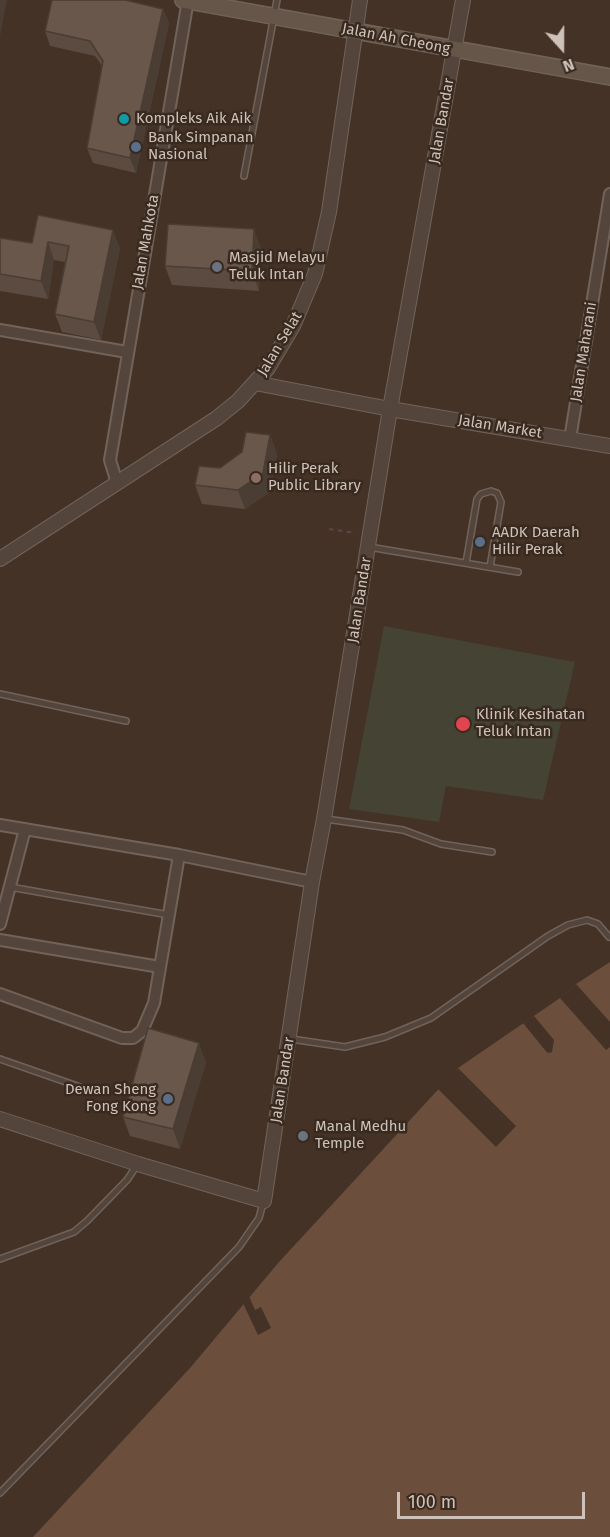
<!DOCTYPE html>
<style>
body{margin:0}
#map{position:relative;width:610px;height:1537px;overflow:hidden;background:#443227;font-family:"Fira Sans",sans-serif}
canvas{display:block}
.north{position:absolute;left:532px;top:18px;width:60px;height:60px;-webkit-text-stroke:4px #392a20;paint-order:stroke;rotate:159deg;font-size:16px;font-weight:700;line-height:24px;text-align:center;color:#cdc1b9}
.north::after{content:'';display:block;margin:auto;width:21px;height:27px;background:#cdc1b9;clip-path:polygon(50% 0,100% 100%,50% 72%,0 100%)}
.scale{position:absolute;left:397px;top:1492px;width:188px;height:27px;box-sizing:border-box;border:3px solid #cdc1b9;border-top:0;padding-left:8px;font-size:18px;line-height:21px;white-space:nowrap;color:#cdc1b9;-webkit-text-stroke:4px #392a20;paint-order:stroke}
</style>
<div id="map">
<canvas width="610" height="1537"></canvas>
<div class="north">N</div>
<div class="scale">100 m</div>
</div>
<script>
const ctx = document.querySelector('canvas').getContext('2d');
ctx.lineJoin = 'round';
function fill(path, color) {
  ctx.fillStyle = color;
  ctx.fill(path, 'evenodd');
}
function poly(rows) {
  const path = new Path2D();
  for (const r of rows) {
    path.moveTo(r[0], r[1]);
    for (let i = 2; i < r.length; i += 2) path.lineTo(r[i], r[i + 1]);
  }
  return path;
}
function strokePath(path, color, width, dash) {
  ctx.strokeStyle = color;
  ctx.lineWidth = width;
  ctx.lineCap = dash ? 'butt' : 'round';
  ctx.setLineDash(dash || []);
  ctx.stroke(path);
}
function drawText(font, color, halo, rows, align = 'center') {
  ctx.font = font + ' "Fira Sans",sans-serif';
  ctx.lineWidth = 5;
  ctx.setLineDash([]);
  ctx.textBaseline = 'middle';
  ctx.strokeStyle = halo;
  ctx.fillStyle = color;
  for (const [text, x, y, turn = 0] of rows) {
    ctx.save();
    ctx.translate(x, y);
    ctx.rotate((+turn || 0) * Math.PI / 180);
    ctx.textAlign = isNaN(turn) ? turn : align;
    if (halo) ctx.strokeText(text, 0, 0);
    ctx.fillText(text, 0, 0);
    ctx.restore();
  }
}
fill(poly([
 [384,626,575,662,543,800,446,786,439,822,349,809]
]), '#444334');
fill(poly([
 [610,962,610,1537,33,1537,190,1368,279,1262,458,1068,560,998,576,984]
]), '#6b4e3b');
fill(poly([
 [576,984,610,1022,610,1047,606,1050,560,998],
 [534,1016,554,1040,552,1052,548,1053,545,1050,523,1023],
 [458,1068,516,1126,496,1147,438,1089],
 [248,1294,255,1310,261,1307,271,1328,258,1335,242,1301]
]), '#443227');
const service = poly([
 [244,176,277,0],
 [369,547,518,572],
 [466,563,477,499,481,494,491,491,497,493,501,502,490,567],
 [0,694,126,721],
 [326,819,403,830,441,844,492,852],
 [10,887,169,915],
 [291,1039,345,1047,385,1037,431,1018,548,936,568,925,587,920,598,924,609,937],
 [0,1059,86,1089],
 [0,1259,74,1232,87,1221,127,1180,137,1165],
 [0,1493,239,1247,259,1218,263,1203]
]);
const minor = poly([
 [0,330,127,352],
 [570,439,610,194],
 [117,483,110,460,188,0],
 [0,825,179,855,312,882],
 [0,924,25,829],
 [0,940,160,967],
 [0,994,122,1038,133,1038,142,1031,154,1003,179,855]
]);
const tertiary = poly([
 [255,383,390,409,610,446],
 [0,559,217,418,238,401,268,368,293,326,315,274,329,212,360,0],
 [0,1119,138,1164,264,1201,312,882,324,819,390,409,463,0]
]);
const secondary = poly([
 [183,0,610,77]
]);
strokePath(service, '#71635a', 8);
strokePath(minor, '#71635a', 14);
strokePath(tertiary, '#71635a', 16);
strokePath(secondary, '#71635a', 18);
strokePath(poly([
 [329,529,356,533]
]), '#5e4648', 2, [4.5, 4.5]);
strokePath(service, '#53453c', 5);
strokePath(minor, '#53453c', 10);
strokePath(tertiary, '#53453c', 14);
strokePath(secondary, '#66564a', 15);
fill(poly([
 [163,9,169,23,136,173,93,163,87,148,102,66,95,56,50,46,45,31],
 [38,215,120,248,101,340,62,332,55,314,65,262,54,260,48,299,0,291,0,238,32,243],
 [261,248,259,291,172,285,165,266],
 [270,435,277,454,270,492,245,509,202,504,195,485],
 [206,1062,180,1149,130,1136,123,1117]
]), '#5b4b40');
fill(poly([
 [0,0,7,0,0,36],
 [163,9,169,23,136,173,130,158],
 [254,229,261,248,259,291,252,271],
 [113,230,120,248,101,340,94,322],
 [48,242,54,260,48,299,41,281],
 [270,435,277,454,270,492,245,509,238,490],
 [199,1043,206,1062,180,1149,173,1129]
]), '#4a3d34');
const building = poly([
 [52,0,125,0,163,9,130,158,87,148,103,61,90,41,45,31,52,0],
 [38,215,113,230,94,322,55,314,69,246,48,242,41,281,0,274,0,238,32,243,38,215],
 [168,224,254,229,252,271,165,266,168,224],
 [246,432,270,435,263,473,238,490,195,485,199,466,220,468,242,452,246,432],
 [148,1028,199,1043,173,1129,123,1117,148,1028]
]);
fill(building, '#6a574b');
strokePath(building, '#4a3d34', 1.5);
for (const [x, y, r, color] of [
 [124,119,6,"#0f9aa8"],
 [136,147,6,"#5c6f8a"],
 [217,267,6,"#6b7280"],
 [256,478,6,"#8d6e63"],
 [480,542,6,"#5c6f8a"],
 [463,724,8,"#e0444e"],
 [168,1099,6,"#5c6f8a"],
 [303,1136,6,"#6b7280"]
]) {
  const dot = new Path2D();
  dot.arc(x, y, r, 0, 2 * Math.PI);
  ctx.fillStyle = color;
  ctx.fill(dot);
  strokePath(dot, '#392a20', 2);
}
drawText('15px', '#cdc1b9', '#392a20', [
 ["Jalan Ah Cheong",396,39,11],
 ["Jalan Bandar",442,121,-80],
 ["Jalan Mahkota",146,242,-80],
 ["Jalan Selat",280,344,-59],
 ["Jalan Maharani",584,352,-81],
 ["Jalan Market",500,427,9],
 ["Jalan Bandar",360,600,-81],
 ["Jalan Bandar",283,1080,-81]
]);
drawText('15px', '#cdc1b9', '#392a20', [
 ["Kompleks Aik Aik",136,119],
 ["Bank Simpanan",148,138],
 ["Nasional",148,155],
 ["Masjid Melayu",229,258],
 ["Teluk Intan",229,275],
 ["Hilir Perak",268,469],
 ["Public Library",268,486],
 ["AADK Daerah",492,533],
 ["Hilir Perak",492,550],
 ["Klinik Kesihatan",476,715],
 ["Teluk Intan",476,732],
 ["Dewan Sheng",156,1090,"right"],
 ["Fong Kong",156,1107,"right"],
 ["Manal Medhu",315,1127],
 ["Temple",315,1144]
], 'left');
</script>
